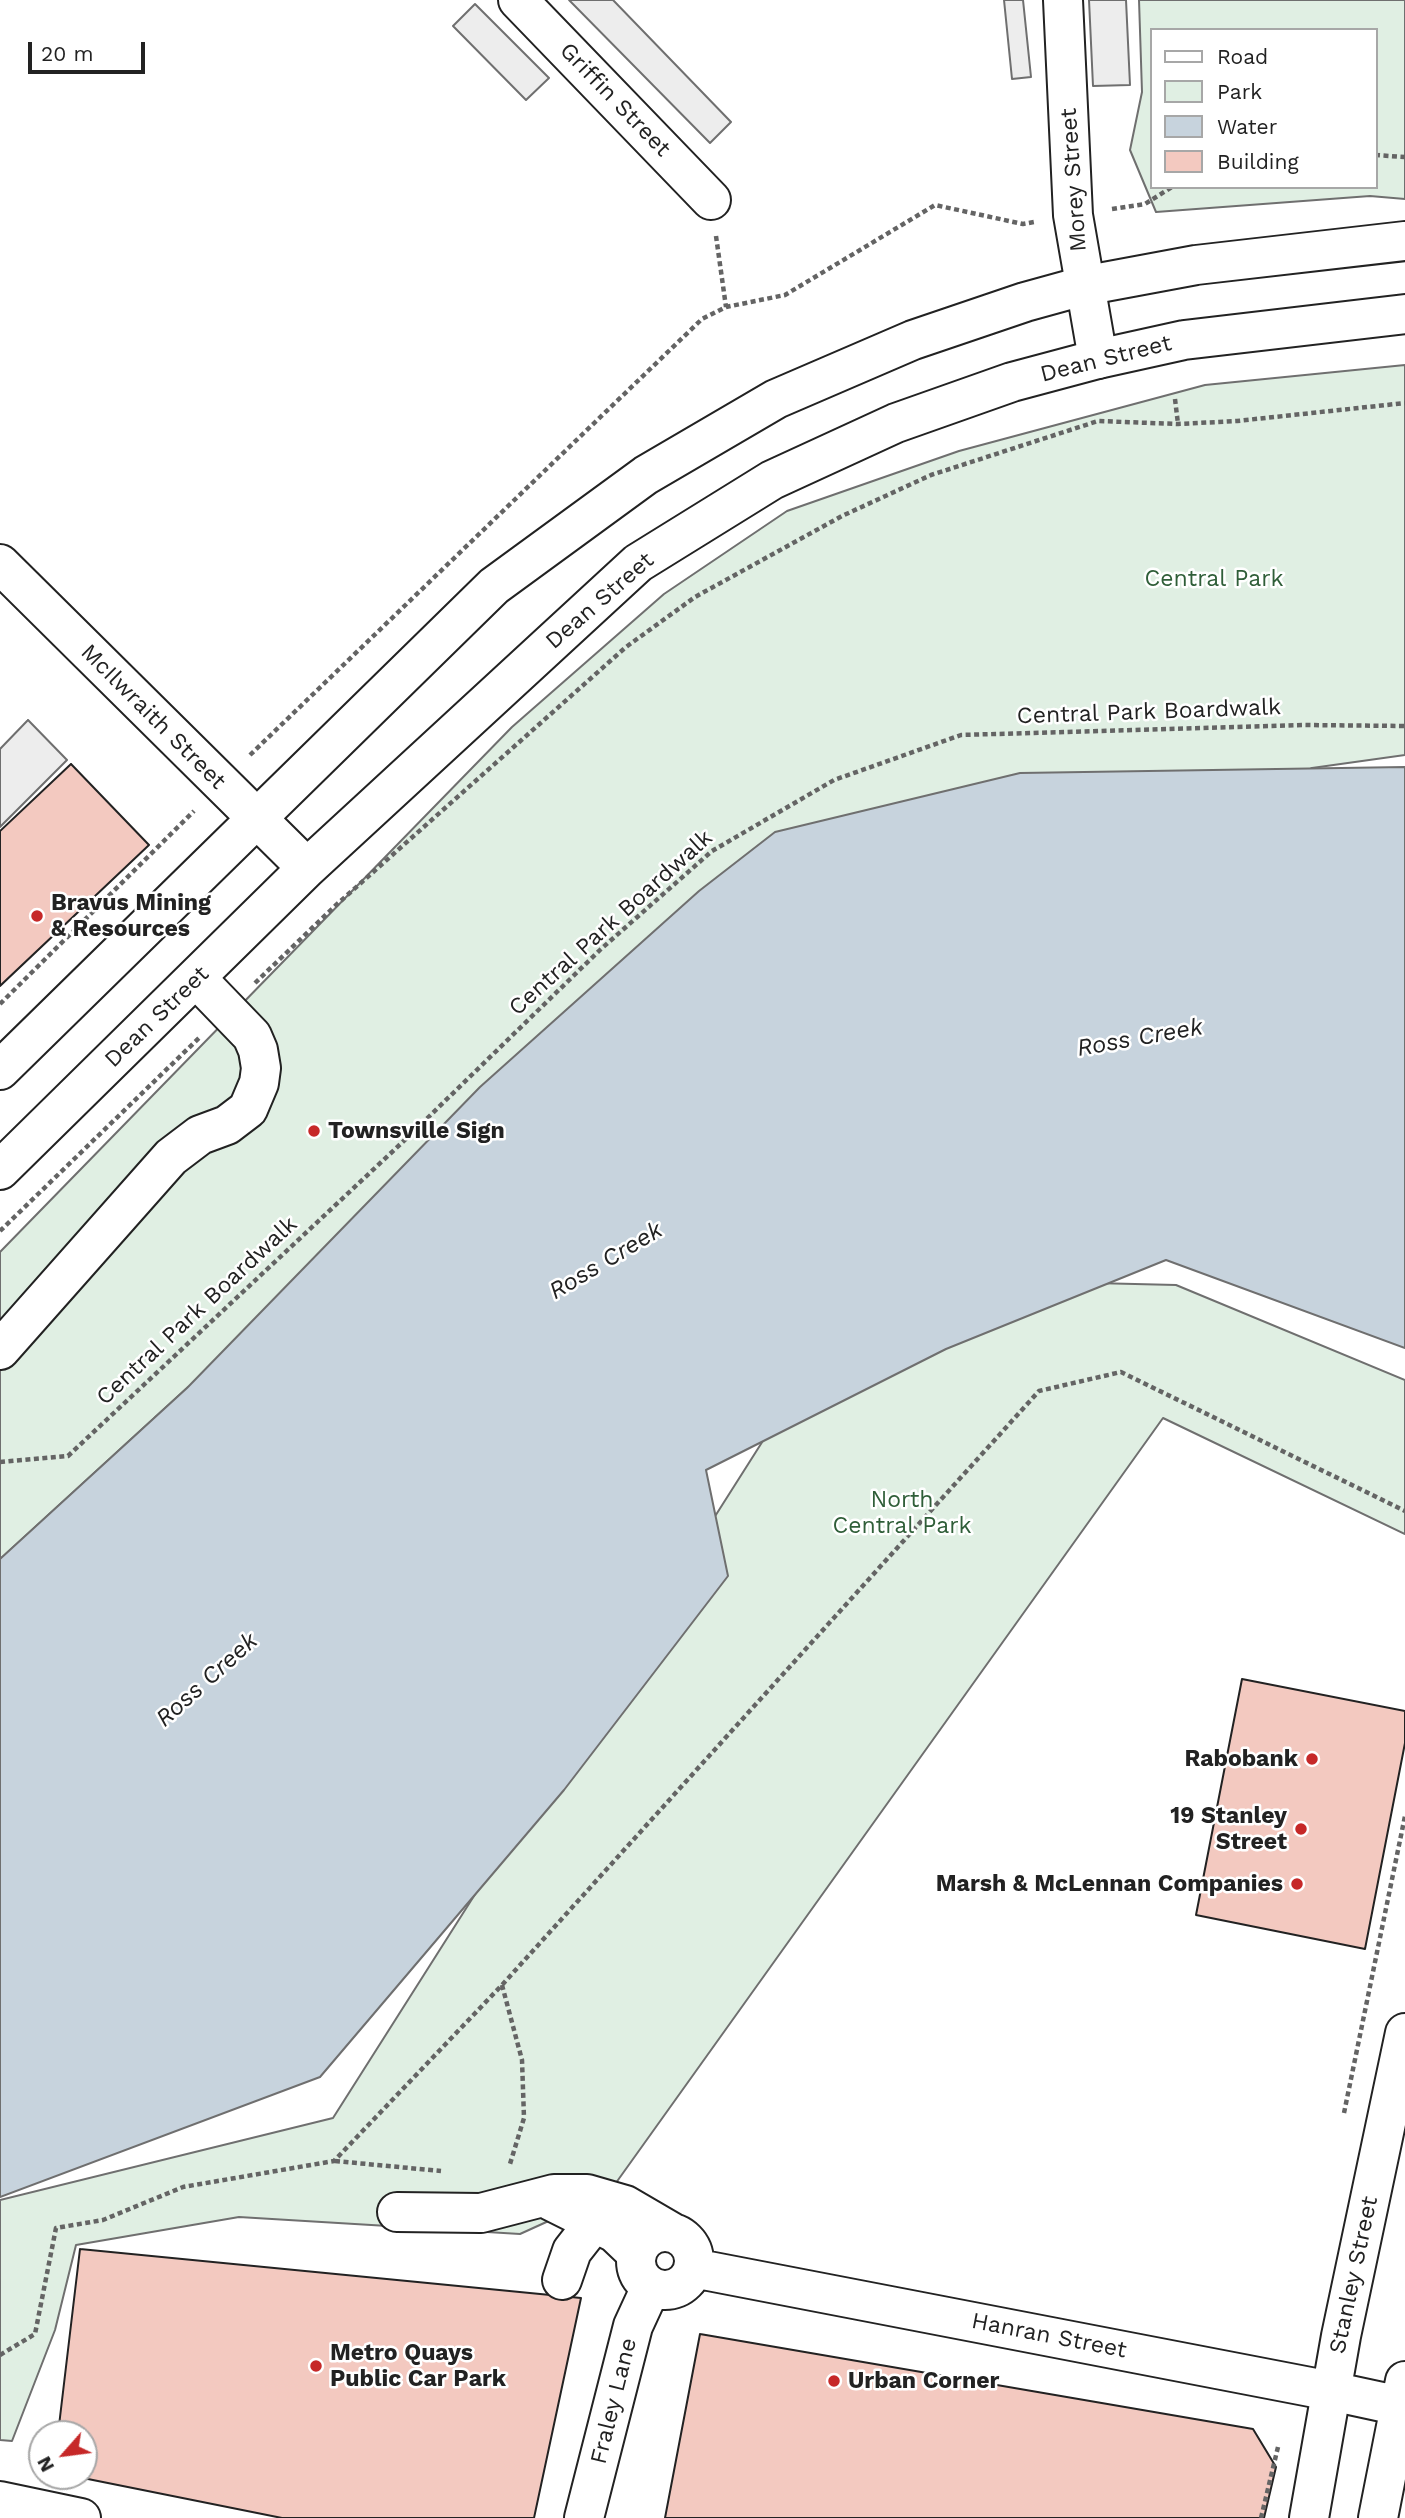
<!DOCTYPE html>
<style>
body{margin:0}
#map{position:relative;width:1405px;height:2518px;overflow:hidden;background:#fff;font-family:"Work Sans",sans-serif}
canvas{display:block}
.legend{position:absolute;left:1150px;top:28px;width:228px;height:161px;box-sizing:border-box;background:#fff;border:2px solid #a7a7a7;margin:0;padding:9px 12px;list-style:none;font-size:21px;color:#222}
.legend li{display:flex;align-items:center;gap:14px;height:35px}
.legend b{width:35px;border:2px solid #a7a7a7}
.north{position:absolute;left:28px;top:2420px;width:70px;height:70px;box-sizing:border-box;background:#fff;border:2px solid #a7a7a7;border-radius:50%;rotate:242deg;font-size:19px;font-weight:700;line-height:28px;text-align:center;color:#222}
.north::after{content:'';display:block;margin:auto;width:24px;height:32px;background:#c62828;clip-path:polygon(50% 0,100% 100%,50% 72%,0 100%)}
.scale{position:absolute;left:28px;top:42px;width:117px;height:32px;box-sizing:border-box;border:4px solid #222;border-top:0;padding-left:9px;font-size:21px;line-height:24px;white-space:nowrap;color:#222;-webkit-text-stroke:5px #fff;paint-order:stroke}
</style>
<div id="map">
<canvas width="1405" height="2518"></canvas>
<ul class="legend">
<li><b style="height:9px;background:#fff"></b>Road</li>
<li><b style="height:19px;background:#e0efe3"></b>Park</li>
<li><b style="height:19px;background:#c7d3dd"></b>Water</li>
<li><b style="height:19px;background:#f3c9c0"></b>Building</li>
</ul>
<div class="north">N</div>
<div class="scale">20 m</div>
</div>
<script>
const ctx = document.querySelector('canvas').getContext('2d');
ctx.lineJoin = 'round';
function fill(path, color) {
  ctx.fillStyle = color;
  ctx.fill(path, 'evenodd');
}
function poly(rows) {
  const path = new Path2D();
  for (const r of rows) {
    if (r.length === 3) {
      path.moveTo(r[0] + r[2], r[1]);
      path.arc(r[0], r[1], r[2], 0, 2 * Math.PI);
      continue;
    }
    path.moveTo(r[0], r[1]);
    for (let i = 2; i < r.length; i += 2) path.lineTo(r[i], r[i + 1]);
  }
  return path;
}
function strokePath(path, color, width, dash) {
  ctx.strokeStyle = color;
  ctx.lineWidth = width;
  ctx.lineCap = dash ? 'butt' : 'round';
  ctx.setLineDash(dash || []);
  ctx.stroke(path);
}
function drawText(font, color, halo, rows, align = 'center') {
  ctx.font = font + ' "Work Sans",sans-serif';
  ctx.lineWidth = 5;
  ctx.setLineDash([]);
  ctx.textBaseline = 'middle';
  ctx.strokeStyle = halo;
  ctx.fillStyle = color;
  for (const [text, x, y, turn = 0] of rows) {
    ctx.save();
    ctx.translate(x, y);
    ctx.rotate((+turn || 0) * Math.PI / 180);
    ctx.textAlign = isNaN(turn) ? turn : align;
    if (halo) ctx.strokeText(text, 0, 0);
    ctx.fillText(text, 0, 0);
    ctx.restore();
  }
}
const green = poly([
 [1139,0,1405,0,1405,199,1370,196,1156,212,1130,150,1142,92,1139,0],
 [1151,30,1375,30,1375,187,1151,187,1151,30],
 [1405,365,1405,755,1312,768,187,1388,0,1559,0,1252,512,727,664,594,787,511,959,451,1205,385,1405,365],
 [1052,1282,1176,1285,1405,1380,1405,1534,1163,1418,608,2194,520,2234,239,2217,76,2245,55,2330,12,2441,0,2440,0,2200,333,2118,799,1384,1052,1282]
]);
fill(green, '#e0efe3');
strokePath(green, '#6f6f6f', 2);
const parking = poly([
 [569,0,613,0,731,122,710,143,569,0],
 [1004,0,1023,0,1031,77,1012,79,1004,0],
 [1089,0,1126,0,1130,85,1093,86,1089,0],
 [475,4,549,78,526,100,453,26,475,4],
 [28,720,67,760,0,827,0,749,28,720]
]);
fill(parking, '#ededed');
strokePath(parking, '#6f6f6f', 2);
const water = poly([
 [1405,767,1405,1348,1166,1260,946,1349,706,1470,728,1576,564,1790,320,2077,0,2197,0,1559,187,1388,480,1087,699,891,775,832,1020,773,1405,767]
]);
fill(water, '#c7d3dd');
strokePath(water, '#6f6f6f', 2);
const building = poly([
 [71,764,149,845,0,986,0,831,71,764],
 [1242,1679,1405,1711,1405,1743,1365,1949,1196,1915,1242,1679],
 [80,2249,581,2298,534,2518,282,2518,73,2476,84,2476,84,2434,58,2434,80,2249],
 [700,2334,1253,2429,1276,2467,1264,2518,665,2518,700,2334]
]);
fill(building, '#f3c9c0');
strokePath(building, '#222', 2);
const minor = poly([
 [518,0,711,200],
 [1063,0,1073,215,1098,359],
 [0,1350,171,1157,200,1135,227,1125,248,1109,259,1083,261,1068,258,1050,252,1036,197,979],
 [551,2201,615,2233,637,2254],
 [397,2212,481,2213,554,2194,587,2194,625,2205,673,2233],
 [665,2261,29],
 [693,2268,1331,2391],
 [562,2280,572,2251,594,2223],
 [0,2501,81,2518],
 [584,2518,633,2326,651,2287]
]);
const major = poly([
 [0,564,307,868],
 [0,1070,494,586,646,475,776,399,913,340,1025,302,1083,286,1196,265,1405,241],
 [0,1170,307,868,638,563,772,480,896,423,1012,382,1098,359,1184,340,1405,314],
 [1331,2391,1405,2407],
 [1309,2518,1341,2336,1405,2033],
 [1378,2518,1405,2381]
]);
strokePath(minor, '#222', 42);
strokePath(major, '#222', 42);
strokePath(poly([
 [1375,155,1405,157],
 [1112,209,1145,204,1172,187],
 [716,236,726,307],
 [1175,399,1178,424],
 [250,755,702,319,726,307,785,295,935,205,1023,224,1034,222],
 [255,983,335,906,626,647,695,597,842,516,931,475,1098,421,1178,424,1237,421,1405,403],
 [0,1004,194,811],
 [0,1231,201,1036],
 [0,1462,68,1456,408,1137,601,949,712,851,834,780,961,735,1305,725,1405,726],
 [502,1985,522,2060,524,2118,510,2164],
 [1344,2113,1405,1816],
 [335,2161,441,2171],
 [0,2355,35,2334,56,2228,103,2220,183,2187,334,2161,502,1985,1039,1391,1121,1372,1405,1511],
 [1261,2518,1278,2447]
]), '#646464', 4.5, [5, 3.5]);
strokePath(minor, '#fff', 38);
strokePath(major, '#fff', 38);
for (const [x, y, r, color] of [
 [37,916,7,"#c62828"],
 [314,1131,7,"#c62828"],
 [1312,1759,7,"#c62828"],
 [1301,1829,7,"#c62828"],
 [1297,1884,7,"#c62828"],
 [316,2366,7,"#c62828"],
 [834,2381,7,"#c62828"]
]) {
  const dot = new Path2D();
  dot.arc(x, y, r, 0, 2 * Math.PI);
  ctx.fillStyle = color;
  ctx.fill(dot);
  strokePath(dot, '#fff', 2.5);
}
drawText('23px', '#222', '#fff', [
 ["Griffin Street",615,100,46],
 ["Morey Street",1074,180,-94],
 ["Dean Street",1106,359,-14],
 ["Dean Street",600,601,-41],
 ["Central Park Boardwalk",1149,712,-2],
 ["McIlwraith Street",153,717,45],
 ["Central Park Boardwalk",611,923,-42],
 ["Dean Street",157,1017,-44],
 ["Central Park Boardwalk",197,1311,-43],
 ["Stanley Street",1354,2275,-78],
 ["Hanran Street",1049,2336,11],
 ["Fraley Lane",614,2401,-76]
]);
drawText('23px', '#2f5e38', '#fff', [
 ["Central Park",1214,579],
 ["North",902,1500],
 ["Central Park",902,1526]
]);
drawText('bold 23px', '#222', '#fff', [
 ["Bravus Mining",51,903],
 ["& Resources",51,929],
 ["Townsville Sign",328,1131],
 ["Rabobank",1298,1759,"right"],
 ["19 Stanley",1287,1816,"right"],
 ["Street",1287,1842,"right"],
 ["Marsh & McLennan Companies",1283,1884,"right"],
 ["Metro Quays",330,2353],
 ["Public Car Park",330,2379],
 ["Urban Corner",848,2381]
], 'left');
drawText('italic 24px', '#222', '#fff', [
 ["Ross Creek",1140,1038,-10],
 ["Ross Creek",606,1261,-31],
 ["Ross Creek",207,1680,-42]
]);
</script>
